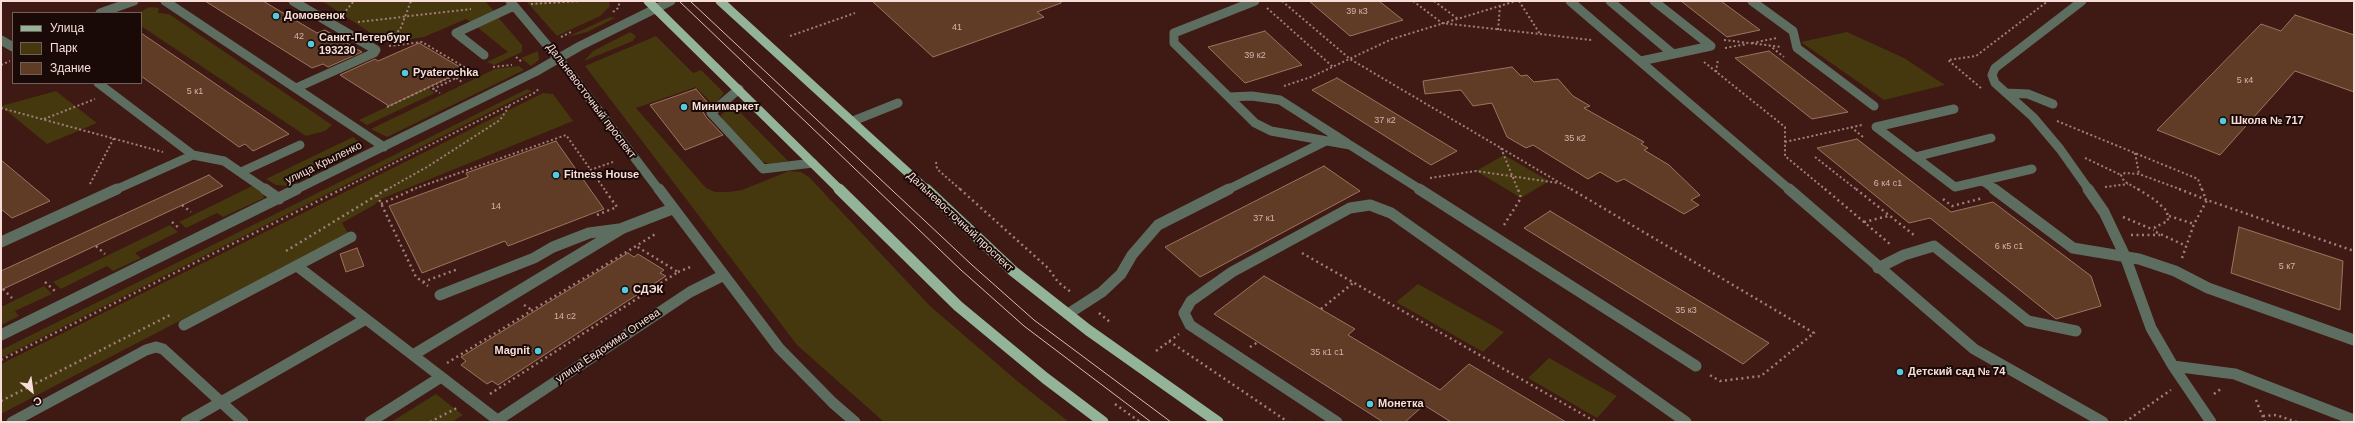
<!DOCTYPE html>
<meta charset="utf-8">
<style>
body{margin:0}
#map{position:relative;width:2355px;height:423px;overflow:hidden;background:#3f1913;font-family:Arial,sans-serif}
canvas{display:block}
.frame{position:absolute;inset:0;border:2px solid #f8ddd8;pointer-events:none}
.legend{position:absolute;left:12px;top:12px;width:130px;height:72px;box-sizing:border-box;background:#1a0a07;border:1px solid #735e5b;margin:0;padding:5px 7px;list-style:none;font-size:12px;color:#f8ddd8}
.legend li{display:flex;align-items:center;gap:8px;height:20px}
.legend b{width:20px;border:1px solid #735e5b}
.north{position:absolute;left:12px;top:371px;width:40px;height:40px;-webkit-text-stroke:3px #1a0a07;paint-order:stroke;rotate:151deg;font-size:11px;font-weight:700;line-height:16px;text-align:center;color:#f8ddd8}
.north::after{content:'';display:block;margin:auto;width:14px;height:18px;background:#f8ddd8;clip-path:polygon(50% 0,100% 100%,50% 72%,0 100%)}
</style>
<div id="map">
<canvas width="2355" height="423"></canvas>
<div class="frame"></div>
<ul class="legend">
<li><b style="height:5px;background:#94b499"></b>Улица</li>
<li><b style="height:11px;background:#45370e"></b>Парк</li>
<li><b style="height:11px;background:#603c27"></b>Здание</li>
</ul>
<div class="north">С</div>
</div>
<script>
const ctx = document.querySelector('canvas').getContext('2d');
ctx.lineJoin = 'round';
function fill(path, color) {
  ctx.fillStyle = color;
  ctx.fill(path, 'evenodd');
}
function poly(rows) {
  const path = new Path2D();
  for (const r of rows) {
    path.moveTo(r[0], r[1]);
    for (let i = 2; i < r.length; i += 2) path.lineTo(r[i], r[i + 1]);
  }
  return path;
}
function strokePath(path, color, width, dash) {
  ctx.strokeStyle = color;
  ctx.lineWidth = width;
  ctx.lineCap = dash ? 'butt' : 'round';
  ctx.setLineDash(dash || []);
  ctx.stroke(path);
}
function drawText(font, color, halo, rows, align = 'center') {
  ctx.font = font + ' Arial,sans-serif';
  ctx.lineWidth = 4;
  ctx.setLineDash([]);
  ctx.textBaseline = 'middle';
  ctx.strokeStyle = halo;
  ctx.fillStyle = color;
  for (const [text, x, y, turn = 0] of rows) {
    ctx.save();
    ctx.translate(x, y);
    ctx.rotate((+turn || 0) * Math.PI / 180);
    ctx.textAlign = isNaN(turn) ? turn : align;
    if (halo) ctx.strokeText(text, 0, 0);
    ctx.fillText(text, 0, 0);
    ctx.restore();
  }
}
fill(poly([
 [322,1,485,1,495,12,472,23,466,19,424,37,386,43],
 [526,1,609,1,610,6,600,16,557,36],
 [149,7,159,8,158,13,169,14,332,125,325,131,306,136,141,26,140,12],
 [498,17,522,45,522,52,494,65,487,62,508,52,477,27],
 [610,17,615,18,587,32,567,37],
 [630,32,636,36,633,41,584,61,593,51],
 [1847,32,1904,58,1945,85,1884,100,1801,42],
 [656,36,693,73,701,70,724,93,714,106,696,87,636,108,706,188,715,192,728,192,742,190,789,171,801,172,809,177,930,306,1016,380,1069,422,884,422,797,345,585,66],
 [538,51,539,60,531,66,521,58],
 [519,66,524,70,387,137,371,129,495,69],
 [427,88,435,93,367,125,359,120],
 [527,89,532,91,1,358,1,350],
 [56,91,97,123,47,144,1,106],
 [543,93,553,94,573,121,381,199,374,205,342,223,348,233,1,414,1,364],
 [733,105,788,161,769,164,761,161,723,121,721,115],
 [353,137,362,144,362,149,288,186,276,185,266,179],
 [1504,155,1549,181,1521,198,1476,171],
 [254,185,263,191,264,198,223,217,217,213,186,228,179,222],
 [170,225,178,232,135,253,141,258,113,271,107,266,61,289,53,282],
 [1418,284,1504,332,1483,352,1396,302],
 [44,286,52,294,15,311,19,316,1,325,1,307],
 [1549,358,1617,396,1597,418,1528,378],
 [436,394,463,415,452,422,391,422]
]), '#45370e');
const building = poly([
 [205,1,263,1,317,33,325,30,362,52,328,67,323,64,312,68,205,1],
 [872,1,1061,1,1061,3,1037,12,1044,17,933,57,872,1],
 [1309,1,1379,1,1403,20,1350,36,1309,1],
 [1681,1,1721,1,1760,30,1727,37,1681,1],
 [2295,15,2354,35,2354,92,2295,71,2220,155,2157,130,2261,24,2281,31,2295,15],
 [1265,31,1302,65,1245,83,1208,47,1265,31],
 [141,33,289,134,253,151,245,144,239,147,141,76,141,33],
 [419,43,465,70,389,106,340,75,375,59,378,61,419,43],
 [1769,51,1799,74,1848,112,1812,119,1735,58,1769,51],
 [1512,67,1521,76,1527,75,1534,82,1558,79,1573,96,1590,106,1584,108,1644,142,1641,144,1648,148,1644,150,1669,165,1700,195,1691,200,1699,205,1684,214,1624,179,1617,182,1600,172,1588,179,1533,145,1526,148,1507,137,1492,103,1473,106,1461,90,1425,94,1423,81,1512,67],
 [1337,78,1457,151,1431,165,1312,90,1337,78],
 [696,89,708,103,700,106,706,117,723,135,685,150,650,105,696,89],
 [1857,139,1951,212,1993,202,2091,276,2101,306,2056,319,1930,218,1909,223,1817,148,1857,139],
 [556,141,604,209,508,246,505,241,422,273,389,206,468,177,466,173,556,141],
 [1,160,50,201,12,218,1,209,1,160],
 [1324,166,1360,191,1200,277,1165,247,1324,166],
 [209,175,223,186,1,290,1,271,209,175],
 [1550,211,1769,343,1743,364,1524,228,1550,211],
 [2239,227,2343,261,2340,310,2231,273,2239,227],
 [357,248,364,266,346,272,340,254,357,248],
 [628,253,634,257,638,254,664,270,660,273,666,276,498,385,492,381,487,384,461,365,466,361,461,357,628,253],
 [1264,276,1355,329,1348,335,1440,390,1469,364,1566,422,1451,422,1424,405,1405,422,1383,422,1214,314,1264,276]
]);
fill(building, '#603c27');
strokePath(building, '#9c745e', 1);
strokePath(poly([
 [1282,1,1350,59,1572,190],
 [1413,1,1442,23,1592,40],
 [1434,1,1458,19],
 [1519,1,1540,34],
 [531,4,581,1],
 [1267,8,1333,67],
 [613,12,618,8,620,1],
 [343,14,354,1],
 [358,22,471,9],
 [1498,30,1500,6],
 [790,36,855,13],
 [561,37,571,32],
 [386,39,400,30,411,1],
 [1724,40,1782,47],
 [1752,43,1777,38],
 [1769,45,1784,57],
 [389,46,422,42,471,71,433,89,440,93],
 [1725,48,1747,44],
 [516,57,522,62],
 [1704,62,1785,127,1785,156,1826,190],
 [1,65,10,61],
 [493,67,512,65],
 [1716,72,1718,59],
 [456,78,462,82],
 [1284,86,1311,77,1392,39,1516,1],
 [1981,88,1948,60,1976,56,2048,1],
 [387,107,453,76],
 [1,108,163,152],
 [44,119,95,99],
 [2057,121,2198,179,2202,190],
 [1851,127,1863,137],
 [1785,142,1862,125],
 [1501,148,1518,190],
 [2135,153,2139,174],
 [1815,157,1857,190],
 [2085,158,2121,175],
 [936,162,937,169,961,190],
 [590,170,613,162],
 [1430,178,1476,171,1558,183],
 [90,184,114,138],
 [2105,187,2128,184],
 [340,190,536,92,539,88],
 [386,190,427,167,500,120,510,105],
 [411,190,566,135,605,190],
 [2139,190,2124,181,2121,175,2125,173,2139,174,2182,190]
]), '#9f7f7a', 2, [2, 2.5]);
strokePath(poly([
 [960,189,1048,268,1058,282,1072,293],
 [1571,189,1814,333,1761,376,1720,381,1708,374],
 [1825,189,1891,245],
 [1856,189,1914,235],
 [2138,189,2155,200,2167,211,2168,221,2155,227,2156,232,2186,246],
 [2179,189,2207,200],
 [2202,189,2206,200],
 [377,195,416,277,428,286],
 [1943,199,1952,206,1983,198],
 [381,204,414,189],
 [182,205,191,212],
 [597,215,617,207,604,189],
 [2169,216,2194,224],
 [2123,217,2154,230],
 [172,222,180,229],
 [1864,222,1888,216],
 [1504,225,1521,198,1518,189],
 [2131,235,2160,235],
 [96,246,105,254],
 [286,251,387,189],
 [1302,253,1596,422],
 [2182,258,2194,224,2207,200,2354,251],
 [678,272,693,266],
 [45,282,55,291],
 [423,282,458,269],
 [3,289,12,298],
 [524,305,532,310],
 [1321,309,1353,283],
 [1099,313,1110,322],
 [1169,341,1288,422],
 [1250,347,1258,342],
 [1156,351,1179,334],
 [1,360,342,189],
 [447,363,657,233],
 [490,394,678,272,636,246],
 [2214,394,2222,388],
 [2256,400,2265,422],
 [1,401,172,314],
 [1115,404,1140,422],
 [2263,416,2276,415,2297,422],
 [430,422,457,408],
 [2125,422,2171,390]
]), '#9f7f7a', 2.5, [2, 3.5]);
strokePath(poly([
 [165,1,384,147],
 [293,1,376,50,374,53,296,88],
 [510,1,568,70,659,190],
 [1255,1,1174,33,1174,43,1255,123,1271,131,1350,145,1421,190],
 [1570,1,1790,190],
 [1610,1,1673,54],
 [1752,1,1793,31,1797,48,1874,106],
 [2082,1,1995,68,1992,75,1995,83,2033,117,2060,149,2089,190],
 [100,13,134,1],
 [1,40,13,47],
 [484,55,456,33,514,6],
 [1641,61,1711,46,1654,1],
 [98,83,193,155],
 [739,89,711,113,763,169,813,163],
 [2006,93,2028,94,2053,104],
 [1229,97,1252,96,1280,100,1347,143],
 [1954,109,1876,127,1955,187,2032,169],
 [853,121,898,103],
 [1915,157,1991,138],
 [241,172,300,145],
 [1983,181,1996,190],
 [115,190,193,155,224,161,266,190],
 [295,190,535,72,580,46,671,1],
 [1227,190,1326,141]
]), '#5d6d60', 9);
strokePath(poly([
 [265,189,279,199],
 [659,189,779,348,833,403,855,422],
 [1419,189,1696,366],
 [1789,189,1974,349,2103,422],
 [1994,189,2073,248,2139,259,2175,271,2208,288,2354,340],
 [2088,189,2104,212,2125,256,2151,328,2173,366,2211,422],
 [1,242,117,189],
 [297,266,500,422],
 [1878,268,1904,255,1934,246,2028,321,2076,331],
 [440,295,534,258,553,247,589,233,619,229],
 [1068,314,1102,292,1121,274,1132,255,1158,225,1229,189],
 [184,325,351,237],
 [1,335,297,189],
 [413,355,623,228,672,209],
 [2173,366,2235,374,2354,420],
 [12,422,146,350,156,347,163,349,243,422],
 [186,422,366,319],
 [370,422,441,377],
 [495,422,690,292,724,275],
 [1337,422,1190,325,1184,313,1191,301,1232,272,1350,208,1370,205,1391,213,1686,422]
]), '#5d6d60', 11);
strokePath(poly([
 [648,1,840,190],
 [720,1,927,190]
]), '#94b499', 9);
strokePath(poly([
 [839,189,958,306,1045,378,1103,422],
 [926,189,1013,271,1088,330,1218,422]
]), '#94b499', 11);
strokePath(poly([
 [679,1,961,270,1024,326,1151,422],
 [690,1,972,265,1034,320,1171,422]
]), '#d8bbb6', 1);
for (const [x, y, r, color] of [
 [276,16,4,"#54cade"],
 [311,44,4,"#54cade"],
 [405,73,4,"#54cade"],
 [684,107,4,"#54cade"],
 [2223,121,4,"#54cade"],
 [556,175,4,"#54cade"],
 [625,290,4,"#54cade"],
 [538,351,4,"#54cade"],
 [1900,372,4,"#54cade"],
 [1370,404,4,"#54cade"]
]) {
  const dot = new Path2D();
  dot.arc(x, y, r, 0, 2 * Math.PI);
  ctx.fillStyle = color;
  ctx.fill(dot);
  strokePath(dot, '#1a0a07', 1.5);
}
drawText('9px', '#d2b5ac', null, [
 ["39 к3",1357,12],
 ["41",957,28],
 ["42",299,37],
 ["39 к2",1255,56],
 ["5 к4",2245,81],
 ["5 к1",195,92],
 ["37 к2",1385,121],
 ["35 к2",1575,139],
 ["6 к4 с1",1888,184],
 ["14",496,207],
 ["37 к1",1264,219],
 ["6 к5 с1",2009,247],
 ["5 к7",2287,267],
 ["35 к3",1686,311],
 ["14 с2",565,317],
 ["35 к1 c1",1327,353]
]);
drawText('bold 11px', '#f8ddd8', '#1a0a07', [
 ["Домовенок",284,16],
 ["Санкт-Петербург",319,38],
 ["193230",319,51],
 ["Pyaterochka",413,73],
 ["Минимаркет",692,107],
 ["Школа № 717",2231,121],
 ["Fitness House",564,175],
 ["СДЭК",633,290],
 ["Magnit",530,351,"right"],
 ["Детский сад № 74",1908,372],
 ["Монетка",1378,404]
], 'left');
drawText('11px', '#f8ddd8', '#1a0a07', [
 ["Дальневосточный проспект",591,101,53],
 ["улица Крыленко",324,163,-26],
 ["Дальневосточный проспект",960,222,43],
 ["улица Евдокима Огнева",608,346,-34]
]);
</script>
